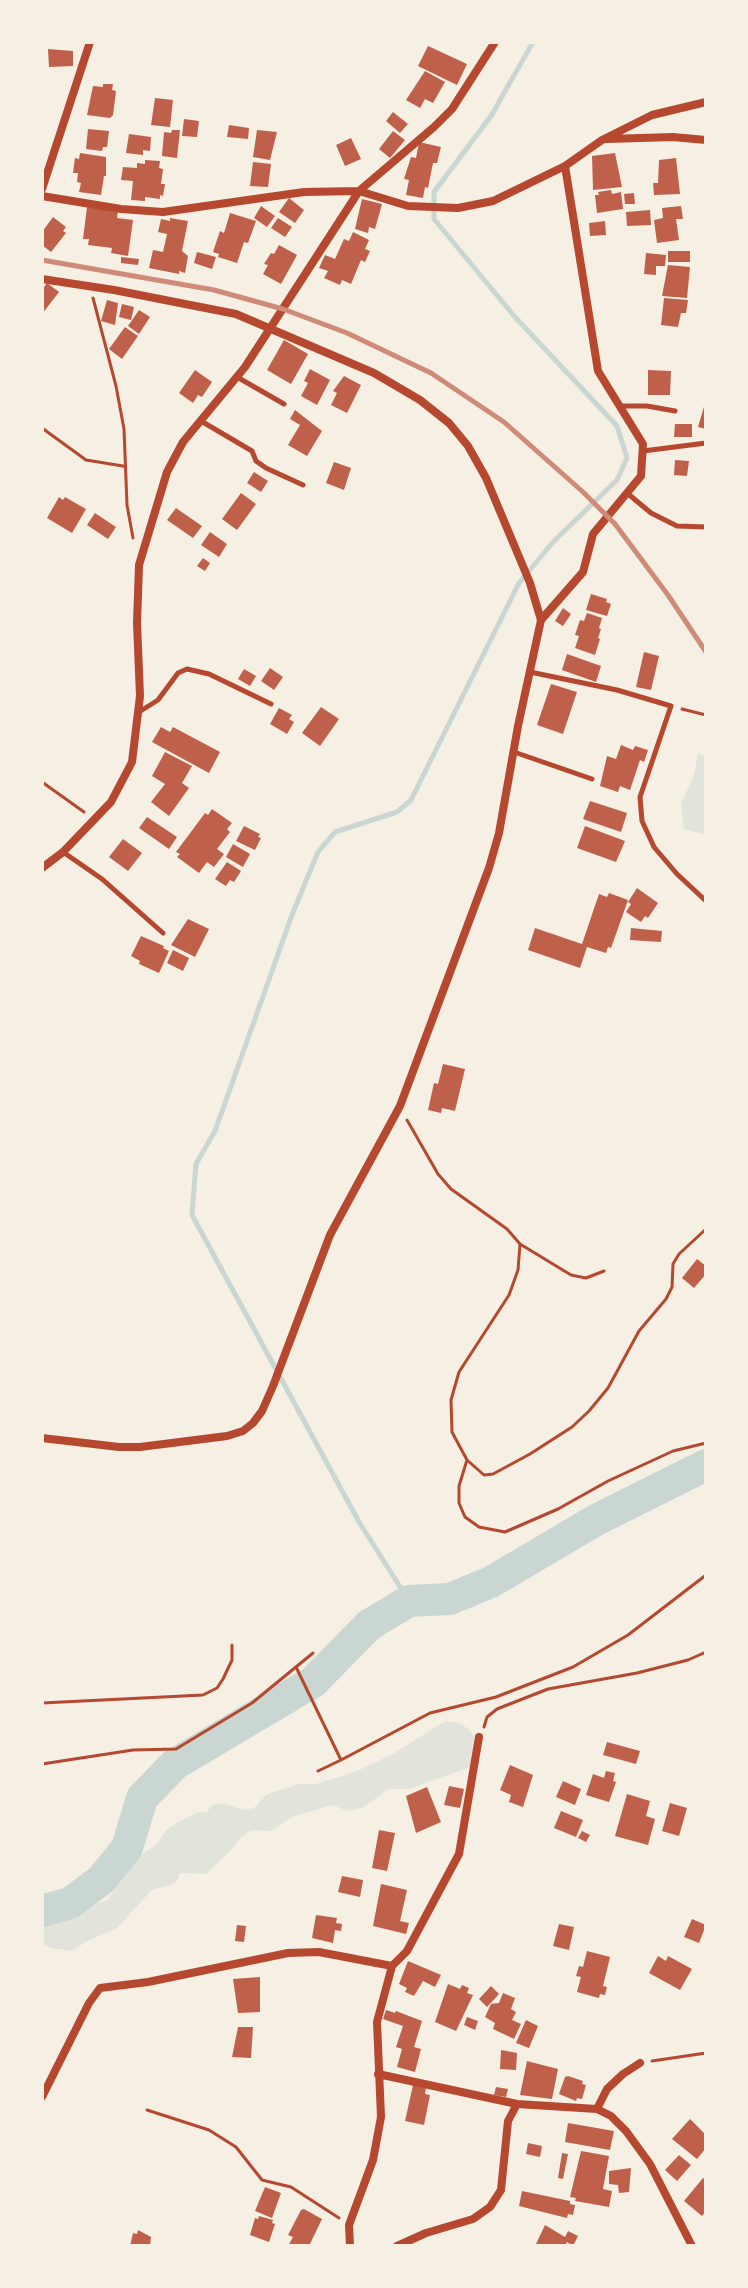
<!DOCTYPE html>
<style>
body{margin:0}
#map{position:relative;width:748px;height:2288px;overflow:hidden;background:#f6efe4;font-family:Helvetica,sans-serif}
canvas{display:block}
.frame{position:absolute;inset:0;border:44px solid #f6efe4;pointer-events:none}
</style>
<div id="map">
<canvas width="748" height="2288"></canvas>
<div class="frame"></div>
</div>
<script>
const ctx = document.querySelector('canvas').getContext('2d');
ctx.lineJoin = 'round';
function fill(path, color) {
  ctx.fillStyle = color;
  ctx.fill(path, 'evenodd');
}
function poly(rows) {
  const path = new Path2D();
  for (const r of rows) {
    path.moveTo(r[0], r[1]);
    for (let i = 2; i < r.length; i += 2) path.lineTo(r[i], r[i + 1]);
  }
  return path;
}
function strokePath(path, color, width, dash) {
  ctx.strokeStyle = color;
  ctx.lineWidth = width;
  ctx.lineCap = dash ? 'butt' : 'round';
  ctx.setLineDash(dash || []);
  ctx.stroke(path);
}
fill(poly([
 [698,753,706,756,706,835,684,829,681,804,694,775],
 [445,1721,458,1723,469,1729,474,1736,470,1767,409,1789,389,1789,362,1808,347,1811,333,1805,294,1816,271,1831,251,1830,240,1838,233,1848,206,1874,180,1873,178,1880,171,1885,152,1890,116,1929,87,1941,72,1951,51,1948,42,1943,42,1921,108,1900,114,1889,120,1864,136,1859,158,1843,166,1830,180,1821,199,1812,206,1813,212,1805,223,1803,243,1810,254,1808,267,1794,299,1784,316,1784,357,1771,393,1754]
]), '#e2e4dc');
strokePath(poly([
 [409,1601,359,1522,192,1215,196,1164,215,1131,292,915,318,852,335,832,397,812,411,800,519,583,554,541,617,480,627,458,617,426,515,317,434,219,434,192,491,116,533,42]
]), '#c9d6d2', 5);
strokePath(poly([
 [42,1911,70,1903,101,1880,127,1848,142,1798,175,1764,313,1682,369,1625,409,1601,450,1599,491,1582,596,1520,706,1465]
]), '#c9d6d2', 32);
fill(poly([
 [428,46,467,64,457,85,418,66],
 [48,49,73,51,73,66,49,67],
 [425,71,445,82,433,103,425,99,420,108,406,100],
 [103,84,113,84,112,90,116,91,113,115,110,118,87,115,93,86,103,87],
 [155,98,173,100,170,127,151,125],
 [393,112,408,124,400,133,386,121],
 [184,119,199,121,197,137,182,136],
 [229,125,249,128,248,139,227,137],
 [88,129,109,131,107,147,103,147,102,151,86,149],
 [172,130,180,130,177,158,162,156,164,132,171,133],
 [257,130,277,132,270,160,253,157],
 [393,131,405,140,390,158,379,149],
 [129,134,151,137,150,151,143,150,143,155,126,153],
 [351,138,361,159,345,166,336,145],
 [419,142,441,147,437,163,433,163,428,188,425,187,423,198,406,195,409,180,404,179,411,157,416,158],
 [80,153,106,157,106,176,104,176,101,195,79,192,81,183,77,182,78,173,73,173,75,158,79,159],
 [615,153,622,187,593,190,592,156],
 [676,158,680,194,654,195,653,183,658,183,659,160],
 [145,160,160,161,159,168,163,169,161,184,165,184,163,196,160,195,160,199,145,197,145,201,131,200,133,181,121,180,123,167,137,168,137,163,145,164],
 [253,162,271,164,268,187,250,186],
 [611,190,612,194,621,192,623,209,597,213,595,195,599,195,598,192],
 [634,193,635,204,625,204,624,194],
 [289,198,304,210,295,223,279,212],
 [362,199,382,204,375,229,369,227,368,233,355,229],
 [261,206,275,216,267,227,254,218],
 [681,206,683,219,676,219,679,240,657,243,654,220,663,218,662,208],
 [87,207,118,211,117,218,133,220,128,256,111,253,112,248,88,245,89,239,83,239],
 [650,210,651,225,627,226,626,212],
 [230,213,256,221,248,243,244,242,237,263,218,257,219,254,213,252,220,231,224,233],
 [53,217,66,227,63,231,66,233,51,252,42,245,42,232],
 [170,218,188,221,182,251,188,256,185,273,179,271,179,274,149,268,153,250,163,252,167,234,158,232,161,219,170,221],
 [278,218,292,227,285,237,271,228],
 [605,221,606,235,590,236,589,223],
 [353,232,369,240,365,249,370,251,365,262,361,260,351,284,342,280,340,285,324,278,328,271,319,268,325,255,335,259,344,239,349,241],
 [279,245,297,255,281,284,263,274,268,265,264,264,271,253,274,254],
 [668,251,690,251,690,262,668,262],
 [197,252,216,257,212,269,194,263],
 [646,253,666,255,665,266,656,266,656,275,644,274],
 [121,257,139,259,138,265,121,263],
 [668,265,690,267,687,298,662,296],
 [47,283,59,292,42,314,42,290],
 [664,298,688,300,686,313,681,313,678,327,661,325],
 [107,300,118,303,115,325,101,321],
 [122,304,134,307,131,320,119,317],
 [139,310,150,317,139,334,128,326],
 [125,327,138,336,122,359,109,349],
 [284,340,308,354,291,384,267,370],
 [310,369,330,380,317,405,301,396,308,383,304,381],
 [195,370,212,382,202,397,198,395,193,403,179,393],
 [648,370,671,371,670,395,648,395],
 [344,376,361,385,347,413,331,405,337,393,333,391],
 [706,400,706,429,698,427],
 [295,410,322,431,307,456,288,445,300,425,290,419],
 [675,424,692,424,692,437,674,437],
 [675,460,689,461,687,476,674,475],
 [334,462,351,468,344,490,326,483],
 [254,472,268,481,261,492,247,483],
 [241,493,256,504,237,530,222,519],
 [59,497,63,500,65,497,86,509,72,533,47,518],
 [176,508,202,526,193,538,167,520],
 [95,513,116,527,108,539,87,525],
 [210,532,227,544,219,557,201,545],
 [203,558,210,563,205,571,197,566],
 [591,594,607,599,606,602,611,604,607,616,586,610],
 [563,608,571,614,563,626,555,621],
 [587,613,602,618,599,628,601,629,598,638,600,639,595,655,575,648,579,636,575,635,580,620,584,621],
 [644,652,659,656,651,690,636,687],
 [567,654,601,666,596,682,562,670],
 [270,668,283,677,274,690,261,681],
 [244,669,256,676,250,686,238,679],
 [551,684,577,692,563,734,537,725],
 [321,707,339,719,320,746,302,733],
 [279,708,292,715,289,719,294,722,287,734,270,724],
 [161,727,170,732,173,727,220,752,209,773,152,742],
 [621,745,633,750,635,746,648,750,644,762,640,760,630,790,620,786,618,792,600,786,607,756,616,759],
 [165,752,192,766,182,783,189,788,169,816,151,802,165,784,152,776],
 [590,801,627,813,621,832,583,819],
 [212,809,232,823,227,829,230,832,217,849,224,854,214,867,207,862,199,873,177,857,180,854,176,852,205,813,208,815],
 [147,817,177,837,169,849,139,828],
 [244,826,260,834,258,837,261,838,255,850,236,841],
 [585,826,625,841,616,862,577,848],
 [123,839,142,853,128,871,109,857],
 [233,844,250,854,243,867,226,857],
 [227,862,241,871,234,882,230,880,226,886,215,879],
 [637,888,658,903,648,918,645,916,641,922,626,912,631,904,628,902],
 [609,893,628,900,611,948,608,947,606,953,587,947,580,968,528,950,535,928,582,944,599,894,607,897],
 [188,919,209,929,195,957,171,945],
 [631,928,662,931,661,942,630,940],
 [141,936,164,946,163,948,169,951,159,973,139,964,140,961,131,956],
 [173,950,189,958,183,971,167,963],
 [443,1064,465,1069,455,1111,442,1108,441,1113,428,1110,434,1083,438,1084],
 [697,1259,706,1266,706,1274,694,1288,682,1278],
 [607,1742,640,1751,636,1764,603,1755],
 [510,1765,533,1775,523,1807,509,1802,511,1795,500,1790],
 [606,1771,615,1773,613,1781,616,1782,609,1802,586,1795,593,1774,604,1778],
 [563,1781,581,1789,575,1805,556,1797],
 [449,1786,464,1789,460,1808,444,1805],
 [427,1787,441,1822,416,1833,406,1796],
 [627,1794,650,1801,646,1816,655,1819,648,1845,615,1836],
 [670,1803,687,1808,679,1836,662,1831],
 [561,1811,583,1820,576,1837,554,1828],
 [379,1830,395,1833,387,1871,372,1868],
 [582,1831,590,1835,586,1842,578,1838],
 [342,1876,363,1880,360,1897,338,1892],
 [381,1884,407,1890,400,1921,409,1923,406,1934,373,1926],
 [316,1915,337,1918,336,1923,342,1924,341,1931,335,1930,333,1943,312,1938],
 [692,1919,706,1925,699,1943,684,1937],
 [559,1924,574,1927,569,1950,553,1946],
 [237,1925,246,1926,244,1942,235,1941],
 [587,1951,610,1957,603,1986,607,1987,605,1995,600,1994,599,1998,577,1992,581,1977,576,1976,579,1966,583,1967],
 [658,1956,666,1961,668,1956,692,1969,680,1990,649,1973],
 [408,1961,441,1975,435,1987,423,1981,414,1996,405,1992,407,1988,399,1984],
 [260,1977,260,2012,238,2013,233,1979],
 [448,1984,460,1989,462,1985,469,1988,467,1993,473,1995,456,2031,435,2022],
 [491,1986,499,1994,487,2007,479,1999],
 [503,1993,515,1998,511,2009,516,2012,512,2020,521,2024,514,2039,493,2029,495,2023,485,2017,491,2004,499,2003],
 [386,2010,395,2013,396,2011,422,2021,414,2047,421,2049,415,2072,397,2067,402,2049,396,2047,403,2026,383,2019],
 [467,2017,478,2021,475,2030,464,2025],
 [526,2020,538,2026,529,2048,516,2043],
 [238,2027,253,2027,251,2058,232,2057],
 [501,2050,517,2053,516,2070,500,2069],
 [527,2061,558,2069,552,2099,520,2095],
 [568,2076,583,2081,582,2084,586,2085,582,2099,577,2098,576,2101,559,2094,565,2077],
 [413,2085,426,2087,425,2094,430,2095,424,2125,405,2121],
 [496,2087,508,2089,506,2097,494,2095],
 [690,2119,706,2135,706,2148,697,2159,672,2139],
 [568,2123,614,2131,610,2150,565,2142],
 [528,2143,542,2146,540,2157,526,2154],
 [581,2151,609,2156,603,2189,612,2191,609,2207,575,2201,576,2198,570,2197],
 [562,2153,568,2154,563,2179,558,2178],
 [679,2155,691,2165,677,2181,665,2170],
 [631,2168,629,2192,619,2193,618,2185,609,2184,609,2171],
 [703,2178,706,2180,706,2211,702,2216,684,2201],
 [265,2187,281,2193,272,2218,255,2211],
 [522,2191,570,2201,570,2204,575,2205,573,2215,568,2214,567,2218,519,2206],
 [304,2209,322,2219,309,2246,288,2246,293,2237,288,2235,301,2210],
 [259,2216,273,2220,272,2223,275,2224,269,2242,250,2235,255,2218,258,2219],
 [545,2225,565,2237,568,2231,578,2236,573,2246,567,2242,565,2246,535,2246],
 [138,2230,151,2237,150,2246,130,2246,133,2233,137,2234]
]), '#bf614a');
strokePath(poly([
 [93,298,116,386,124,429,127,505,133,538],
 [42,428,86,460,123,466],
 [682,709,706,715],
 [42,782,84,812],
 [407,1120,438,1174,451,1189,507,1229,520,1244,518,1270,509,1295,459,1372,451,1400,452,1432,467,1460,484,1475,493,1474,530,1454,572,1427,589,1411,608,1388,639,1331,666,1299,672,1287,673,1264,679,1254,706,1229],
 [520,1244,571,1275,586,1278,604,1271],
 [467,1460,459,1486,459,1503,465,1517,479,1527,505,1532,558,1509,608,1481,673,1451,706,1443],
 [296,1667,341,1760,430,1713,496,1697,573,1667,628,1635,706,1575],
 [42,1703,203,1695,217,1688,223,1679,232,1660,232,1645],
 [484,1727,487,1717,497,1709,548,1689,637,1673,688,1660,706,1652],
 [42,1764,133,1750,176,1749,252,1703,313,1653],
 [318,1771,341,1760],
 [652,2061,706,2053],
 [147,2110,209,2130,236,2147,262,2180,291,2187,339,2218]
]), '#b5482f', 3);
strokePath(poly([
 [237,377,284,404],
 [619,406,647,406,675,411],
 [201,421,252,451,256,461,266,468,303,485],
 [643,451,706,443],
 [627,493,651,513,677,526,706,527],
 [530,672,617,690,671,706,640,797,642,821,654,847,677,874,706,901],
 [139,712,158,700,178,673,187,669,209,674,271,704],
 [514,752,592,779],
 [63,852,102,879,163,933]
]), '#b5482f', 5);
strokePath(poly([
 [607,139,673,137,706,140],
 [42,189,90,42],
 [42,196,121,209,163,212,304,192,359,191,408,206,458,208,493,201,565,166,602,140,652,115,706,102],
 [42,279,114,290,236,314,374,373,420,400,449,423,468,446,486,478,530,583,541,620],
 [42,868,63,852,111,802,132,762,140,696,137,623,139,565,167,472,183,442,245,367,359,191,434,127,452,109,495,42],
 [42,1438,119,1447,140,1447,227,1436,243,1431,253,1423,262,1411,273,1386,330,1235,400,1106,489,868,499,833,518,726,541,620,583,572,593,534,641,476,643,444,598,371,565,166],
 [378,2074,517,2104,597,2109,607,2089,623,2074,640,2063],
 [42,2097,89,2003,100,1988,148,1982,288,1953,319,1952,392,1966],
 [597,2109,611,2116,626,2131,650,2164,692,2246],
 [350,2246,349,2225,373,2160,381,2117,377,2022,392,1966,407,1951,459,1854,479,1737],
 [397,2246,426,2233,473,2219,490,2207,501,2190,508,2121,517,2104]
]), '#b5482f', 8);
strokePath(poly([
 [42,260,214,290,283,309,347,333,431,373,504,422,583,492,615,524,668,595,706,652]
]), '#cf8b77', 5);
</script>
